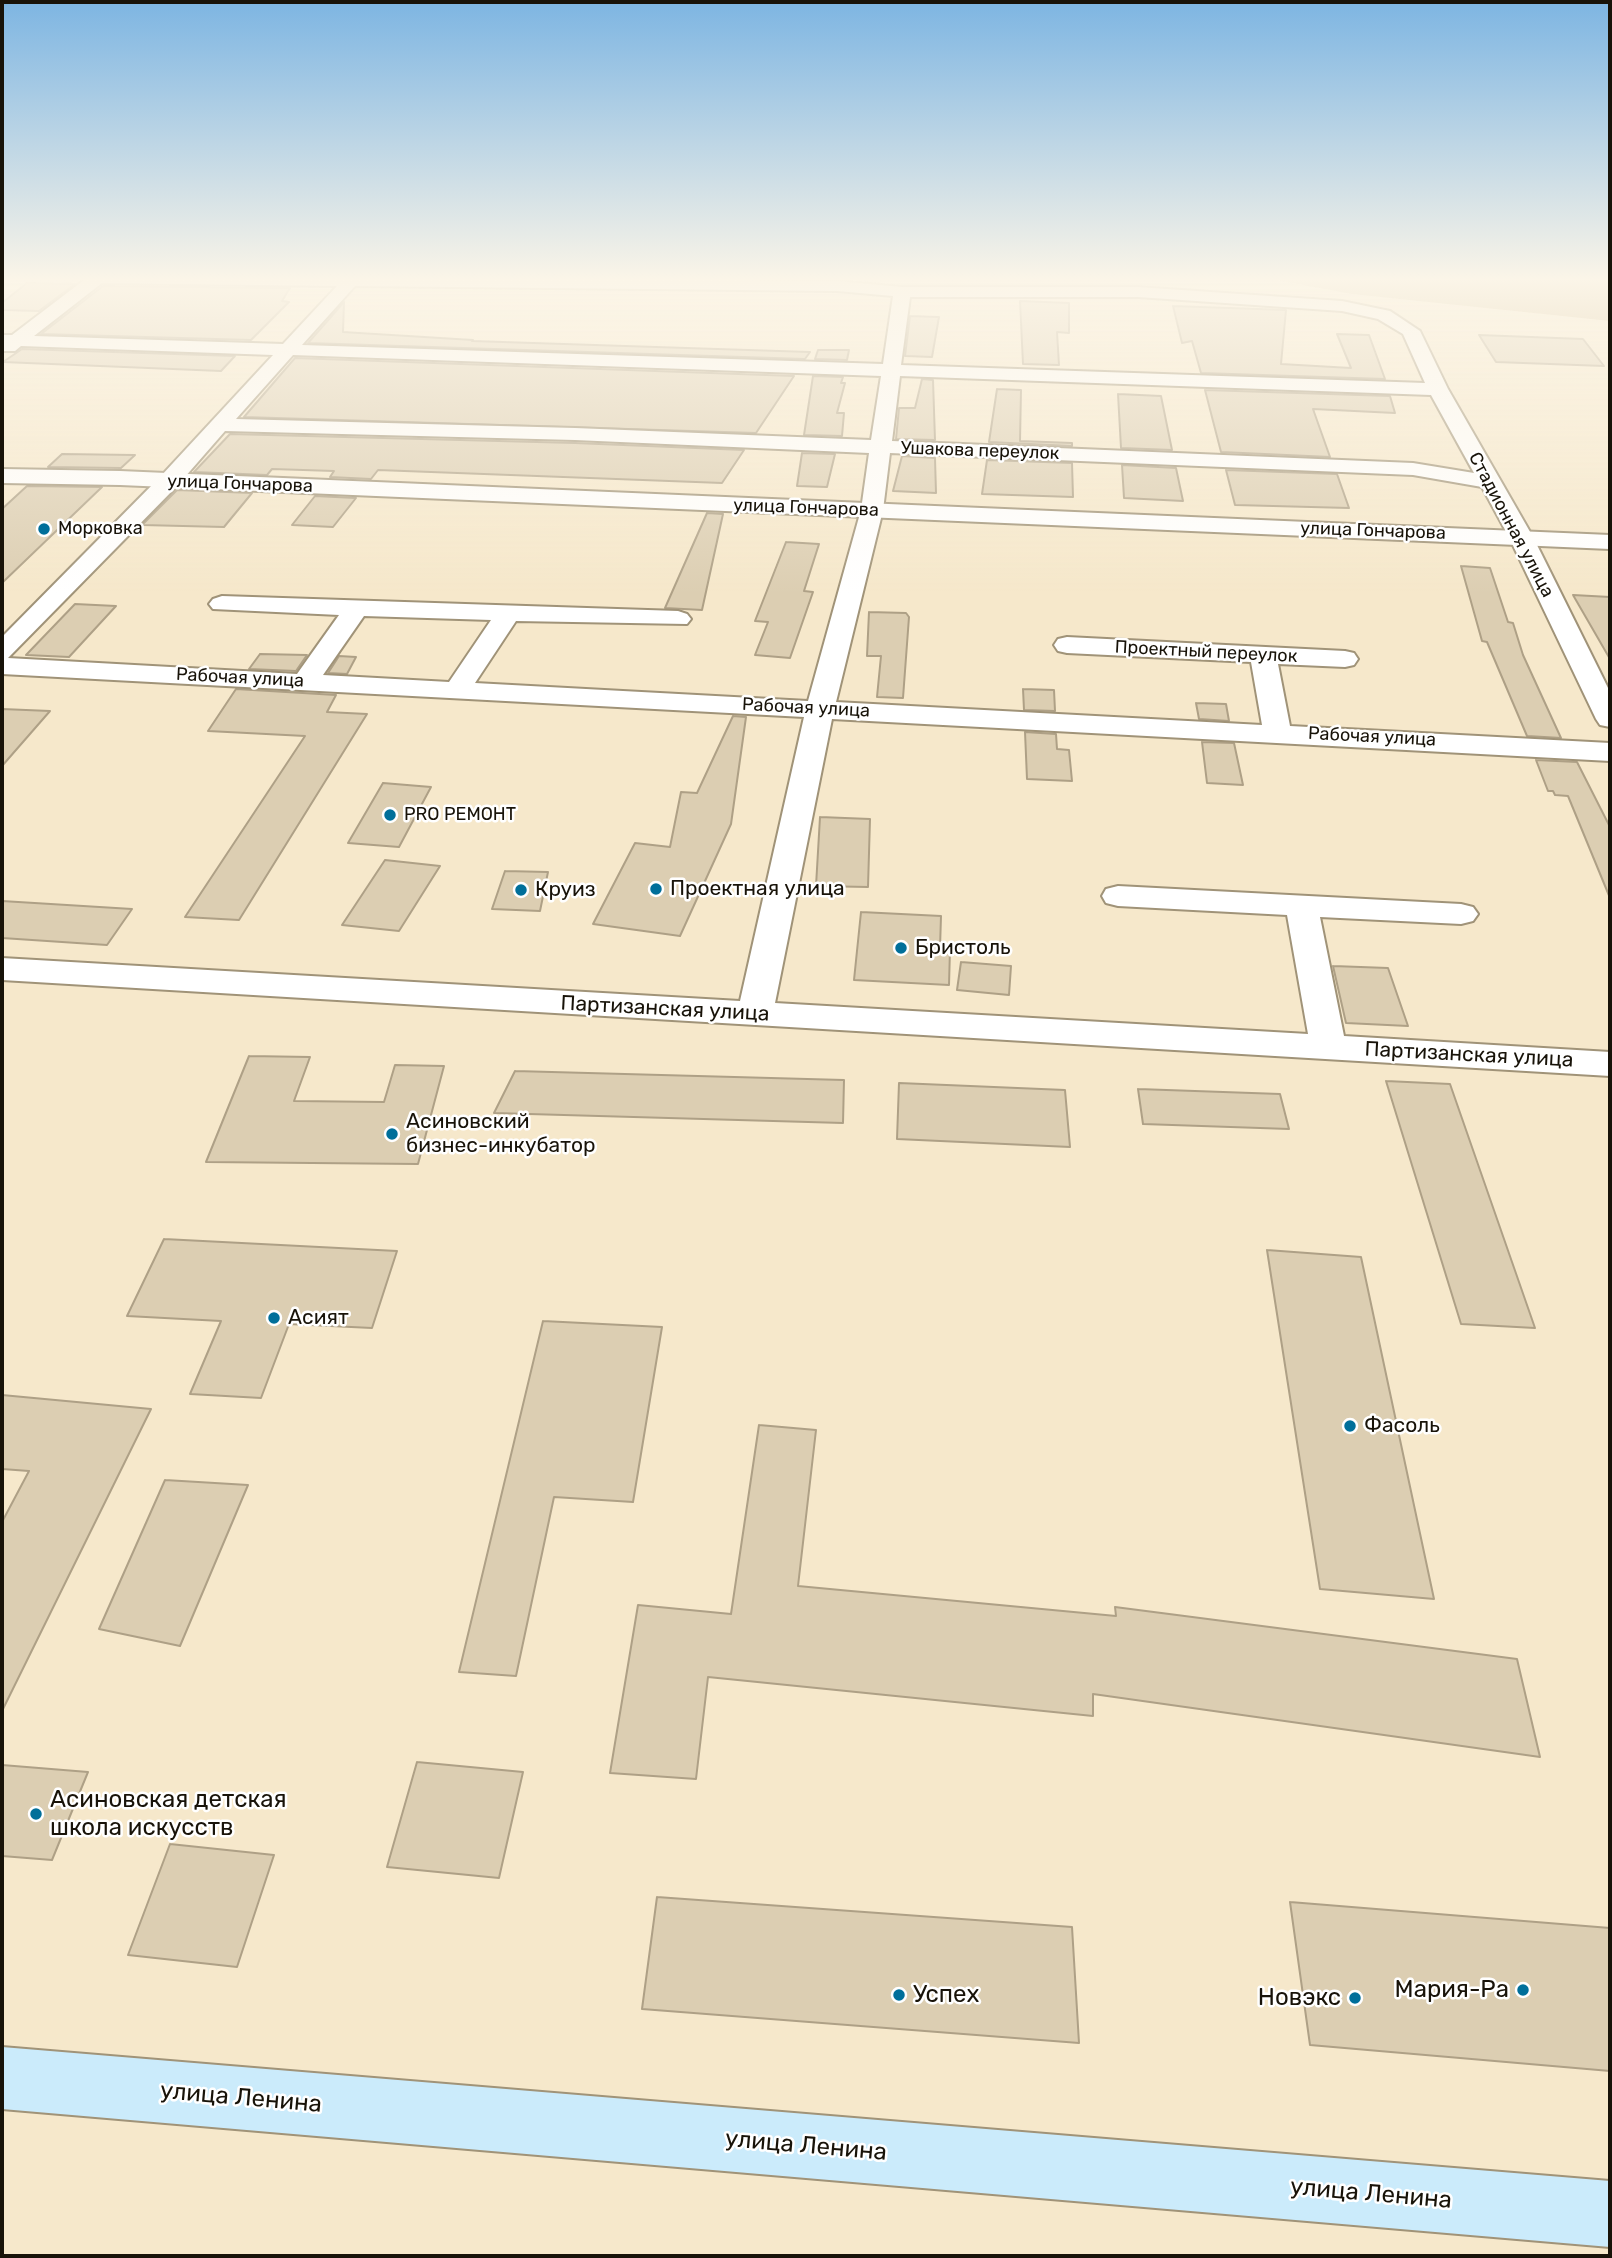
<!DOCTYPE html>
<meta charset="utf-8">
<style>
body{margin:0}
#map{position:relative;width:1612px;height:2258px;overflow:hidden;background:#f6e8cb;font-family:Rubik,sans-serif}
canvas{display:block}
.frame{position:absolute;inset:0;border:4px solid #181309;pointer-events:none}
</style>
<div id="map">
<canvas width="1612" height="2258"></canvas>
<div class="frame"></div>
</div>
<script>
const ctx = document.querySelector('canvas').getContext('2d');
ctx.lineJoin = 'round';
function fill(path, color) {
  ctx.fillStyle = color;
  ctx.fill(path, 'evenodd');
}
function poly(rows) {
  const path = new Path2D();
  for (const r of rows) {
    path.moveTo(r[0], r[1]);
    for (let i = 2; i < r.length; i += 2) path.lineTo(r[i], r[i + 1]);
  }
  return path;
}
function strokePath(path, color, width, dash) {
  ctx.strokeStyle = color;
  ctx.lineWidth = width;
  ctx.lineCap = dash ? 'butt' : 'round';
  ctx.setLineDash(dash || []);
  ctx.stroke(path);
}
function drawText(font, color, halo, rows, align = 'center') {
  ctx.font = font + ' Rubik,sans-serif';
  ctx.lineWidth = 5;
  ctx.setLineDash([]);
  ctx.textBaseline = 'middle';
  ctx.strokeStyle = halo;
  ctx.fillStyle = color;
  for (const [text, x, y, turn = 0] of rows) {
    ctx.save();
    ctx.translate(x, y);
    ctx.rotate((+turn || 0) * Math.PI / 180);
    ctx.textAlign = isNaN(turn) ? turn : align;
    if (halo) ctx.strokeText(text, 0, 0);
    ctx.fillText(text, 0, 0);
    ctx.restore();
  }
}
fill(poly([
 [1266,278,1610,278,1610,321,1352,294]
]), '#cdb78a');
const building = poly([
 [27,283,75,284,39,311,2,310,2,303,27,283],
 [103,286,290,288,282,301,289,302,251,340,41,334,103,286],
 [1020,301,1069,303,1069,333,1057,332,1059,365,1023,364,1020,301],
 [344,302,343,332,473,340,472,341,810,352,805,359,308,343,344,302],
 [1173,306,1286,310,1281,364,1351,368,1337,334,1369,335,1385,379,1201,373,1192,341,1182,343,1173,306],
 [910,316,939,317,932,357,905,356,910,316],
 [1479,335,1583,339,1604,366,1496,362,1479,335],
 [22,349,235,356,221,371,3,362,22,349],
 [818,350,849,350,847,360,815,359,818,350],
 [295,358,794,376,756,433,244,417,295,358],
 [813,376,843,377,841,383,845,383,837,413,844,413,842,436,804,435,813,376],
 [922,379,933,380,935,440,896,439,899,408,915,408,922,379],
 [997,389,1021,390,1020,441,1072,443,1072,446,989,442,997,389],
 [1205,390,1390,396,1395,413,1313,409,1330,457,1221,452,1205,390],
 [1118,394,1161,396,1172,450,1121,448,1118,394],
 [230,434,575,443,744,450,722,483,378,470,371,479,330,477,334,471,272,469,267,475,194,472,230,434],
 [802,453,835,454,827,487,797,486,802,453],
 [62,454,135,455,121,468,48,467,62,454],
 [902,456,935,458,936,493,893,491,902,456],
 [987,460,1072,463,1073,497,982,494,987,460],
 [1122,465,1176,468,1183,501,1124,498,1122,465],
 [1226,470,1337,474,1349,508,1235,505,1226,470],
 [27,486,102,487,2,583,2,509,27,486],
 [177,490,252,493,224,527,142,525,177,490],
 [315,496,356,498,333,527,292,525,315,496],
 [707,513,723,514,702,610,665,608,707,513],
 [786,542,819,544,804,591,813,592,790,658,755,655,768,622,755,621,786,542],
 [1461,566,1490,568,1508,622,1513,623,1523,655,1561,738,1527,736,1487,642,1482,641,1461,566],
 [1573,595,1610,597,1610,659,1573,595],
 [75,604,116,606,69,657,26,655,75,604],
 [869,612,906,613,909,617,903,698,877,697,881,656,867,656,869,612],
 [260,654,307,655,296,671,249,669,260,654],
 [339,656,356,657,347,674,328,673,339,656],
 [236,689,336,695,327,712,367,714,239,920,185,917,305,736,208,731,236,689],
 [1023,689,1054,690,1055,711,1024,710,1023,689],
 [1196,703,1226,704,1229,721,1199,719,1196,703],
 [2,709,50,711,2,766,2,709],
 [733,716,746,717,731,824,680,936,593,924,635,843,670,847,681,792,697,793,733,716],
 [1025,732,1056,734,1057,749,1069,750,1072,781,1027,779,1025,732],
 [1202,742,1234,743,1243,785,1207,783,1202,742],
 [1536,760,1577,762,1610,827,1610,898,1568,796,1555,795,1553,791,1548,791,1536,760],
 [383,783,431,787,399,847,348,843,383,783],
 [820,817,870,819,868,887,816,886,820,817],
 [385,860,440,866,399,931,342,925,385,860],
 [505,871,548,872,540,911,492,909,505,871],
 [2,901,132,909,107,945,2,938,2,901],
 [861,912,941,916,940,948,950,949,949,985,854,980,861,912],
 [961,962,1011,966,1009,995,957,990,961,962],
 [1333,966,1388,968,1408,1026,1346,1023,1333,966],
 [249,1056,310,1057,294,1101,384,1102,395,1065,444,1066,418,1164,206,1162,249,1056],
 [515,1071,844,1080,843,1123,494,1113,515,1071],
 [1386,1081,1450,1084,1535,1328,1461,1324,1386,1081],
 [899,1083,1065,1090,1070,1147,897,1139,899,1083],
 [1138,1089,1280,1094,1289,1129,1143,1124,1138,1089],
 [164,1239,397,1251,372,1328,289,1324,261,1398,190,1394,221,1321,127,1316,164,1239],
 [1267,1250,1361,1257,1434,1599,1320,1589,1267,1250],
 [543,1321,662,1327,633,1502,554,1497,516,1676,459,1672,543,1321],
 [2,1395,151,1409,2,1711,2,1522,29,1471,2,1469,2,1395],
 [759,1425,816,1430,798,1586,1116,1616,1115,1607,1517,1659,1540,1757,1093,1694,1093,1716,708,1677,696,1779,610,1773,638,1605,731,1614,759,1425],
 [165,1480,248,1485,180,1646,99,1629,165,1480],
 [417,1762,523,1772,499,1878,387,1867,417,1762],
 [2,1765,88,1772,52,1860,2,1856,2,1765],
 [170,1844,274,1855,237,1967,128,1955,170,1844],
 [657,1897,1072,1927,1079,2043,642,2009,657,1897],
 [1290,1902,1610,1928,1610,2071,1310,2045,1290,1902]
]);
fill(building, '#dcceb2');
strokePath(building, '#aea086', 2);
const minor = poly([
 [83,278,538,278,837,281,902,287,1138,287,1342,301,1390,311,1420,331,1448,389,1533,537,1610,692,1610,727,1600,725,1596,719,1509,537,1482,487,1413,475,890,453,883,510,836,702,1262,725,1251,662,1067,653,1058,651,1054,645,1058,639,1067,637,1345,651,1354,653,1358,659,1354,665,1345,667,1278,664,1290,726,1610,743,1610,761,832,719,775,1003,1308,1034,1287,915,1118,906,1106,903,1102,896,1106,889,1118,886,1461,904,1473,907,1478,914,1473,921,1461,924,1320,917,1344,1036,1610,1052,1610,1076,2,980,2,958,740,1001,804,717,2,674,2,637,161,476,273,355,21,346,15,351,2,351,2,335,12,335,84,280,83,278],
 [102,283,337,286,283,344,34,336,102,283],
 [355,286,837,291,893,296,883,364,302,345,355,286],
 [910,297,1138,297,1342,311,1378,319,1403,334,1425,383,901,365,910,297],
 [293,355,881,376,871,440,575,428,236,419,293,355],
 [900,376,1431,395,1474,473,1413,463,892,441,900,376],
 [225,431,575,440,869,453,861,510,808,701,475,683,516,621,687,624,691,619,687,614,678,611,222,596,213,599,209,604,213,609,339,615,297,674,8,658,177,486,225,431],
 [364,616,491,620,449,682,323,675,364,616]
]);
const tertiary = poly([
 [2,469,120,471,1610,535,1610,549,120,485,2,483,2,469]
]);
const secondary = poly([
 [2,2047,1610,2181,1610,2247,2,2109,2,2047]
]);
strokePath(minor, '#a09378', 4);
strokePath(tertiary, '#a09378', 4);
strokePath(secondary, '#a09378', 4);
fill(minor, '#fff');
fill(tertiary, '#fff');
fill(secondary, '#cbebfb');
const sky = ctx.createLinearGradient(0, 0, 0, 594);
sky.addColorStop(0, '#7db5e2');
sky.addColorStop(0.47, '#fbf5e8');
sky.addColorStop(1, '#fbf5e800');
ctx.fillStyle = sky;
ctx.fillRect(0, 0, 1612, 594);
for (const [x, y, r, color] of [
 [44,529,7,"#006f9a"],
 [390,815,7,"#006f9a"],
 [656,889,7,"#006f9a"],
 [521,890,7,"#006f9a"],
 [901,948,7,"#006f9a"],
 [392,1134,7,"#006f9a"],
 [274,1318,7,"#006f9a"],
 [1350,1426,7,"#006f9a"],
 [36,1814,7,"#006f9a"],
 [1523,1990,7,"#006f9a"],
 [899,1995,7,"#006f9a"],
 [1355,1998,7,"#006f9a"]
]) {
  const dot = new Path2D();
  dot.arc(x, y, r, 0, 2 * Math.PI);
  ctx.fillStyle = color;
  ctx.fill(dot);
  strokePath(dot, '#fff', 2.5);
}
drawText('18px', '#181309', '#fff', [
 ["Ушакова переулок",980,451,2],
 ["улица Гончарова",240,484,2],
 ["улица Гончарова",806,508,2],
 ["Стадионная улица",1511,525,62],
 ["улица Гончарова",1373,531,2],
 ["Проектный переулок",1206,652,3],
 ["Рабочая улица",240,678,3],
 ["Рабочая улица",806,708,3],
 ["Рабочая улица",1372,737,3]
]);
drawText('18px', '#181309', '#fff', [
 ["Морковка",58,529],
 ["PRO РЕМОНТ",404,815]
], 'left');
drawText('21px', '#181309', '#fff', [
 ["Проектная улица",670,889],
 ["Круиз",535,890],
 ["Бристоль",915,948],
 ["Асиновский",406,1122],
 ["бизнес-инкубатор",406,1146],
 ["Асият",288,1318],
 ["Фасоль",1364,1426]
], 'left');
drawText('21px', '#181309', '#fff', [
 ["Партизанская улица",665,1009,3],
 ["Партизанская улица",1469,1055,3]
]);
drawText('24px', '#181309', '#fff', [
 ["Асиновская детская",50,1800],
 ["школа искусств",50,1828],
 ["Мария-Ра",1509,1990,"right"],
 ["Успех",913,1995],
 ["Новэкс",1341,1998,"right"]
], 'left');
drawText('24px', '#181309', '#fff', [
 ["улица Ленина",241,2098,5],
 ["улица Ленина",806,2146,5],
 ["улица Ленина",1371,2194,5]
]);
</script>
